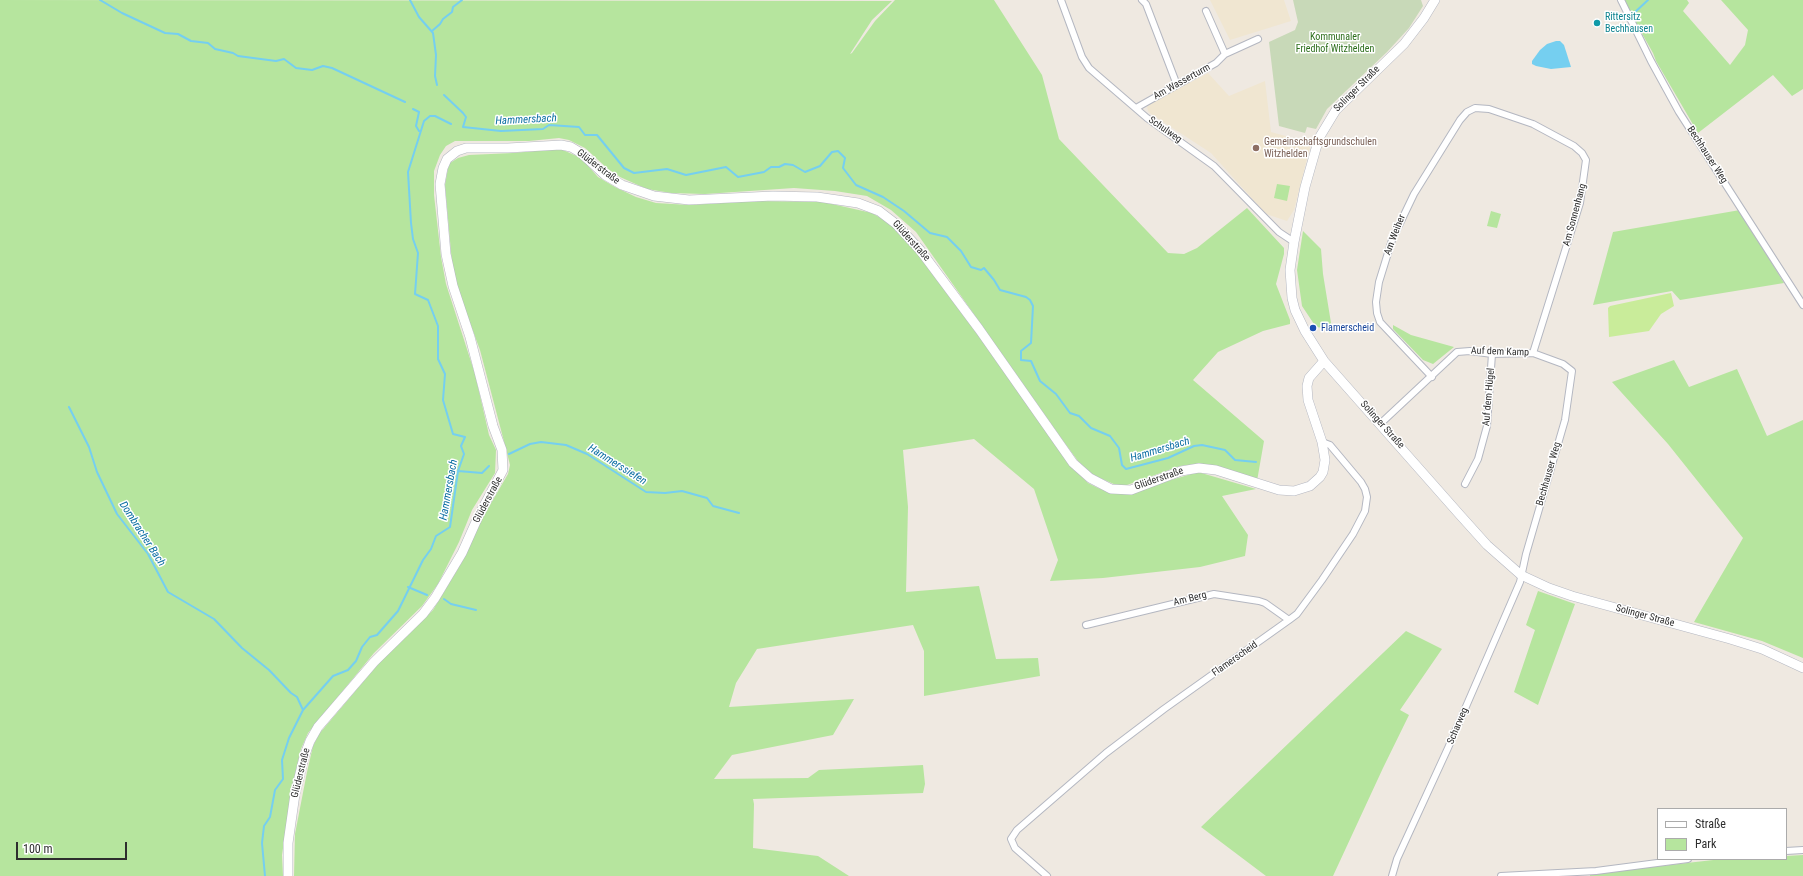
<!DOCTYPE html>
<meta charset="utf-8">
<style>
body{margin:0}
#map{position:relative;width:1803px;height:876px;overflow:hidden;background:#efe9e1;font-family:"Roboto Condensed",sans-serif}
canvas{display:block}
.legend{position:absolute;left:1657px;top:808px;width:130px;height:52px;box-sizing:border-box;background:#fff;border:1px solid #ababab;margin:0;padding:5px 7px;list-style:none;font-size:12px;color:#2e2e2e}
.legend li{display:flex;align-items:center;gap:8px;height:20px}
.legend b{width:20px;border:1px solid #ababab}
.scale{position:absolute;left:16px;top:842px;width:111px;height:18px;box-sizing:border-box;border:2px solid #2e2e2e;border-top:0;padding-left:5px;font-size:12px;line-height:14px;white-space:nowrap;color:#2e2e2e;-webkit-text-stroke:3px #fff;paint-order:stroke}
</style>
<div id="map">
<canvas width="1803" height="876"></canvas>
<ul class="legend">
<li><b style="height:5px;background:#fff"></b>Straße</li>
<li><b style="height:11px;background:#b6e59e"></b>Park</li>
</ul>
<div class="scale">100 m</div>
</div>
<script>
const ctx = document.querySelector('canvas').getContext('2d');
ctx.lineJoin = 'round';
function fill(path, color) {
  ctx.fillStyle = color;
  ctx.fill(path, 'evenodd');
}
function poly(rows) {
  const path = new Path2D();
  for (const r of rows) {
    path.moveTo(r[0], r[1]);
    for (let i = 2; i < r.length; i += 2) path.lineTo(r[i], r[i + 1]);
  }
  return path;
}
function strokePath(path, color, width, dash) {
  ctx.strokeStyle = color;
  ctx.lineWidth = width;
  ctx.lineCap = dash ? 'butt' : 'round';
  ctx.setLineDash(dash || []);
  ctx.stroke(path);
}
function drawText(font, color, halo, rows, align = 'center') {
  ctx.font = font + ' "Roboto Condensed",sans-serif';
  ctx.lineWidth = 3;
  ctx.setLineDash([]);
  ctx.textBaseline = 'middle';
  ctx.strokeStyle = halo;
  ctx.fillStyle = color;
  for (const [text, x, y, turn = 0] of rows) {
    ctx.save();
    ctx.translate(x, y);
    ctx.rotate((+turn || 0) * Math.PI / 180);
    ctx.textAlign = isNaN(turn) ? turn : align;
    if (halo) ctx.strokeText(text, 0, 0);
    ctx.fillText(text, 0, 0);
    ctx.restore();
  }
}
fill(poly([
 [1210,0,1284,0,1291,21,1230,40],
 [1208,73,1229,96,1265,81,1271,132,1311,143,1294,210,1287,221,1266,214,1211,153,1151,114,1148,111,1147,106,1149,104]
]), '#f0e6d1');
fill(poly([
 [0,0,892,1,872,20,850,54,852,53,875,21,895,0,994,0,1042,75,1059,139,1168,253,1184,254,1197,248,1247,208,1284,248,1284,254,1276,284,1290,320,1290,324,1263,331,1218,352,1193,380,1264,441,1257,481,1200,464,1180,466,1127,485,1116,485,1093,475,1078,461,1064,442,916,232,891,210,867,196,835,191,794,188,705,194,671,193,647,189,620,177,608,169,585,148,569,140,559,138,529,141,455,141,446,146,440,155,434,171,434,195,441,257,446,284,475,374,489,435,496,450,495,473,472,510,459,542,438,584,422,606,374,653,308,733,301,749,292,787,282,855,283,876,0,876],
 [1623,0,1687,0,1689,3,1683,11,1730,65,1745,45,1748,30,1721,0,1803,0,1803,89,1792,96,1773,75,1698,133,1656,61,1653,53],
 [547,150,563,150,581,158,598,177,615,187,636,197,656,203,689,205,757,201,823,202,872,213,889,223,910,244,980,338,1066,460,1088,483,1098,488,1111,492,1161,483,1198,472,1256,489,1222,496,1248,535,1245,556,1200,567,1103,578,1050,581,1058,560,1034,489,974,439,903,450,908,507,906,592,979,586,996,659,1038,658,1040,676,924,696,924,651,913,625,757,649,736,683,729,707,854,699,833,735,732,755,714,779,808,778,819,770,923,765,925,784,923,793,753,799,754,804,753,848,818,856,849,876,294,876,295,834,307,772,313,746,319,734,380,662,433,610,462,562,483,517,508,474,510,465,506,449,480,350,456,285,452,263,445,185,448,168,450,163,458,158,469,155,513,153],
 [1277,184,1290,186,1287,201,1274,198],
 [1740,210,1784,283,1680,300,1672,291,1593,305,1613,232],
 [1491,211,1501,214,1497,228,1487,226],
 [1303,231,1321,249,1323,274,1332,329,1316,327,1302,306,1297,270],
 [1393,325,1411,335,1454,347,1433,364,1423,360,1393,329],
 [1674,360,1689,387,1737,369,1767,436,1803,420,1803,658,1762,641,1694,622,1743,538,1668,444,1612,382],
 [1538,591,1575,604,1538,705,1514,692,1535,630,1526,625],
 [1406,631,1442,649,1400,710,1409,715,1383,768,1333,876,1266,876,1201,827],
 [1803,855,1803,876,1590,876,1590,874,1722,859,1786,859,1786,856]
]), '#b6e59e');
fill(poly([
 [1293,0,1421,0,1423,6,1409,28,1387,52,1327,109,1316,129,1307,127,1305,133,1279,126,1269,42,1295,30,1298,22]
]), '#c8d9b8');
fill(poly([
 [1671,293,1674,306,1661,314,1649,331,1609,337,1608,308,1610,306]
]), '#c9ec9a');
fill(poly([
 [1556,41,1560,41,1564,45,1571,67,1551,69,1536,66,1532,64,1532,61,1540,50,1547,44]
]), '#75cff0');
strokePath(poly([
 [100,0,122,13,165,33,178,34,191,41,208,43,215,49,233,53,238,56,276,61,284,59,296,68,312,70,323,66,332,68,405,102],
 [410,0,419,17,433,33,436,55,435,76,437,85],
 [1633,14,1648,0],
 [432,31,440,24,443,19,452,12,453,7,462,0],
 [444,95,463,113,466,117,463,127,501,131,543,129,549,125,579,127,585,135,597,135,624,168,634,173,667,169,686,175,726,167,738,177,764,172,771,167,779,167,785,164,793,165,805,172,820,166,832,152,838,151,845,158,843,168,856,185,883,197,904,211,930,233,947,237,961,251,971,267,981,270,984,268,994,280,1000,290,1026,297,1030,300,1033,306,1031,343,1021,351,1021,360,1031,361,1040,381,1056,394,1070,413,1079,416,1091,428,1110,436,1119,448,1122,465,1126,469,1168,458,1194,446,1202,445,1225,450,1235,460,1256,462],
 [413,109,419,112,416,126,419,131],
 [69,407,89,447,97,472,117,514,148,554,168,592,214,619,242,648,269,670,291,693,297,697,303,710],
 [509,454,530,444,541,442,566,445,587,454,646,492,665,493,682,491,707,498,713,506,739,513],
 [458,471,482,473,489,466],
 [408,587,427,595],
 [444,599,451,604,476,610],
 [265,876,262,843,264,826,270,817,275,790,283,779,282,760,289,738,303,710,333,676,348,670,356,661,362,647,370,637,377,635,398,611,423,560,431,549,436,536,450,527,458,471,464,454,461,446,465,437,453,434,443,400,445,374,438,359,438,326,428,300,415,294,418,253,413,239,411,223,408,172,424,121,430,116,435,116,451,124]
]), '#75cff0', 2);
const minor = poly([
 [1061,0,1082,57,1089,68,1147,118,1214,166,1279,232,1294,242],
 [1142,0,1146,4,1177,85],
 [1621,0,1651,61,1679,112,1803,305],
 [1206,11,1225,54],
 [1136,108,1216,63,1225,54,1258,39],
 [1432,377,1380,322,1377,313,1376,302,1379,282,1392,240,1414,194,1460,120,1467,112,1475,108,1489,109,1533,124,1574,146,1582,153,1586,160,1580,203,1533,353],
 [1380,424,1457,352,1470,351,1492,354,1533,353,1563,364,1572,371,1565,420,1526,554,1520,582,1448,748,1397,859,1392,876],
 [1465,484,1478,459,1487,426,1492,354],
 [1086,625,1214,594,1259,601,1265,603,1289,620],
 [1786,851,1803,850],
 [1047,876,1015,848,1011,839,1017,830,1106,753,1164,709,1289,620,1297,614,1322,580,1353,534,1365,511,1367,497,1365,489,1361,482,1330,445,1322,442],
 [1501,876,1596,871,1688,859]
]);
const secondary = poly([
 [1435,0,1424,18,1404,44,1336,110,1319,138,1305,187,1294,242,1290,270,1292,298,1295,310,1305,331,1324,361,1460,515,1487,545,1521,575,1549,588,1572,596,1730,639,1762,649,1803,668],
 [288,876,288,843,295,794,304,757,310,741,318,727,374,662,423,614,435,598,462,553,479,515,503,470,502,450,493,426,470,337,453,286,446,254,440,184,443,168,447,159,457,151,466,148,508,148,561,145,571,147,581,153,605,175,622,185,654,196,689,200,773,196,817,197,858,203,879,211,896,224,920,250,979,329,1073,463,1090,478,1111,489,1131,490,1181,471,1199,468,1216,470,1279,490,1294,491,1310,486,1320,477,1323,472,1325,460,1322,442,1308,400,1307,386,1309,378,1324,361]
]);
strokePath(minor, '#b4b7c1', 8);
strokePath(secondary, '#b4b7c1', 10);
strokePath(minor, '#fff', 6);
strokePath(secondary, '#fff', 9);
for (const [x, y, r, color] of [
 [1597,23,4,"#0f9aa8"],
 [1256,148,4,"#8d6e63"],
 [1313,328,4,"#1a4fb4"]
]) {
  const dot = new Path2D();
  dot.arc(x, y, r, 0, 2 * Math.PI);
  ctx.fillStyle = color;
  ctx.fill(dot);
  strokePath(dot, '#fff', 1.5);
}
drawText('10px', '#0d838f', '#fff', [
 ["Rittersitz",1605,17],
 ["Bechhausen",1605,29]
], 'left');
drawText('10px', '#2c6e1b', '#fff', [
 ["Kommunaler",1335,37],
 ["Friedhof Witzhelden",1335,49]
]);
drawText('10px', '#2e2e2e', '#fff', [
 ["Am Wasserturm",1182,82,-29],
 ["Solinger Straße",1357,89,-45],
 ["Schulweg",1165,130,35],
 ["Bechhauser Weg",1707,155,57],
 ["Glüderstraße",598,167,37],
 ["Am Sonnenhang",1575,215,-75],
 ["Am Weiher",1395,235,-69],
 ["Glüderstraße",911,241,48],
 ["Auf dem Kamp",1500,352,2],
 ["Auf dem Hügel",1489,397,-85],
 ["Solinger Straße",1382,425,48],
 ["Bechhauser Weg",1549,474,-74],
 ["Glüderstraße",1159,479,-19],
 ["Glüderstraße",488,500,-62],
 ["Am Berg",1190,599,-14],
 ["Solinger Straße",1645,616,15],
 ["Flamerscheid",1235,659,-35],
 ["Scharweg",1458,726,-67],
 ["Glüderstraße",301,773,-76]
]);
drawText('10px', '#785e54', '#fff', [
 ["Gemeinschaftsgrundschulen",1264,142],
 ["Witzhelden",1264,154]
], 'left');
drawText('10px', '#164399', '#fff', [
 ["Flamerscheid",1321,328]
], 'left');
drawText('italic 11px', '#0d6fa3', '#fff', [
 ["Hammersbach",526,120,-3],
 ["Hammersbach",1160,450,-17],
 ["Hammerssiefen",617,465,32],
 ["Hammersbach",449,490,-80],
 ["Dombracher Bach",142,534,57]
]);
</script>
